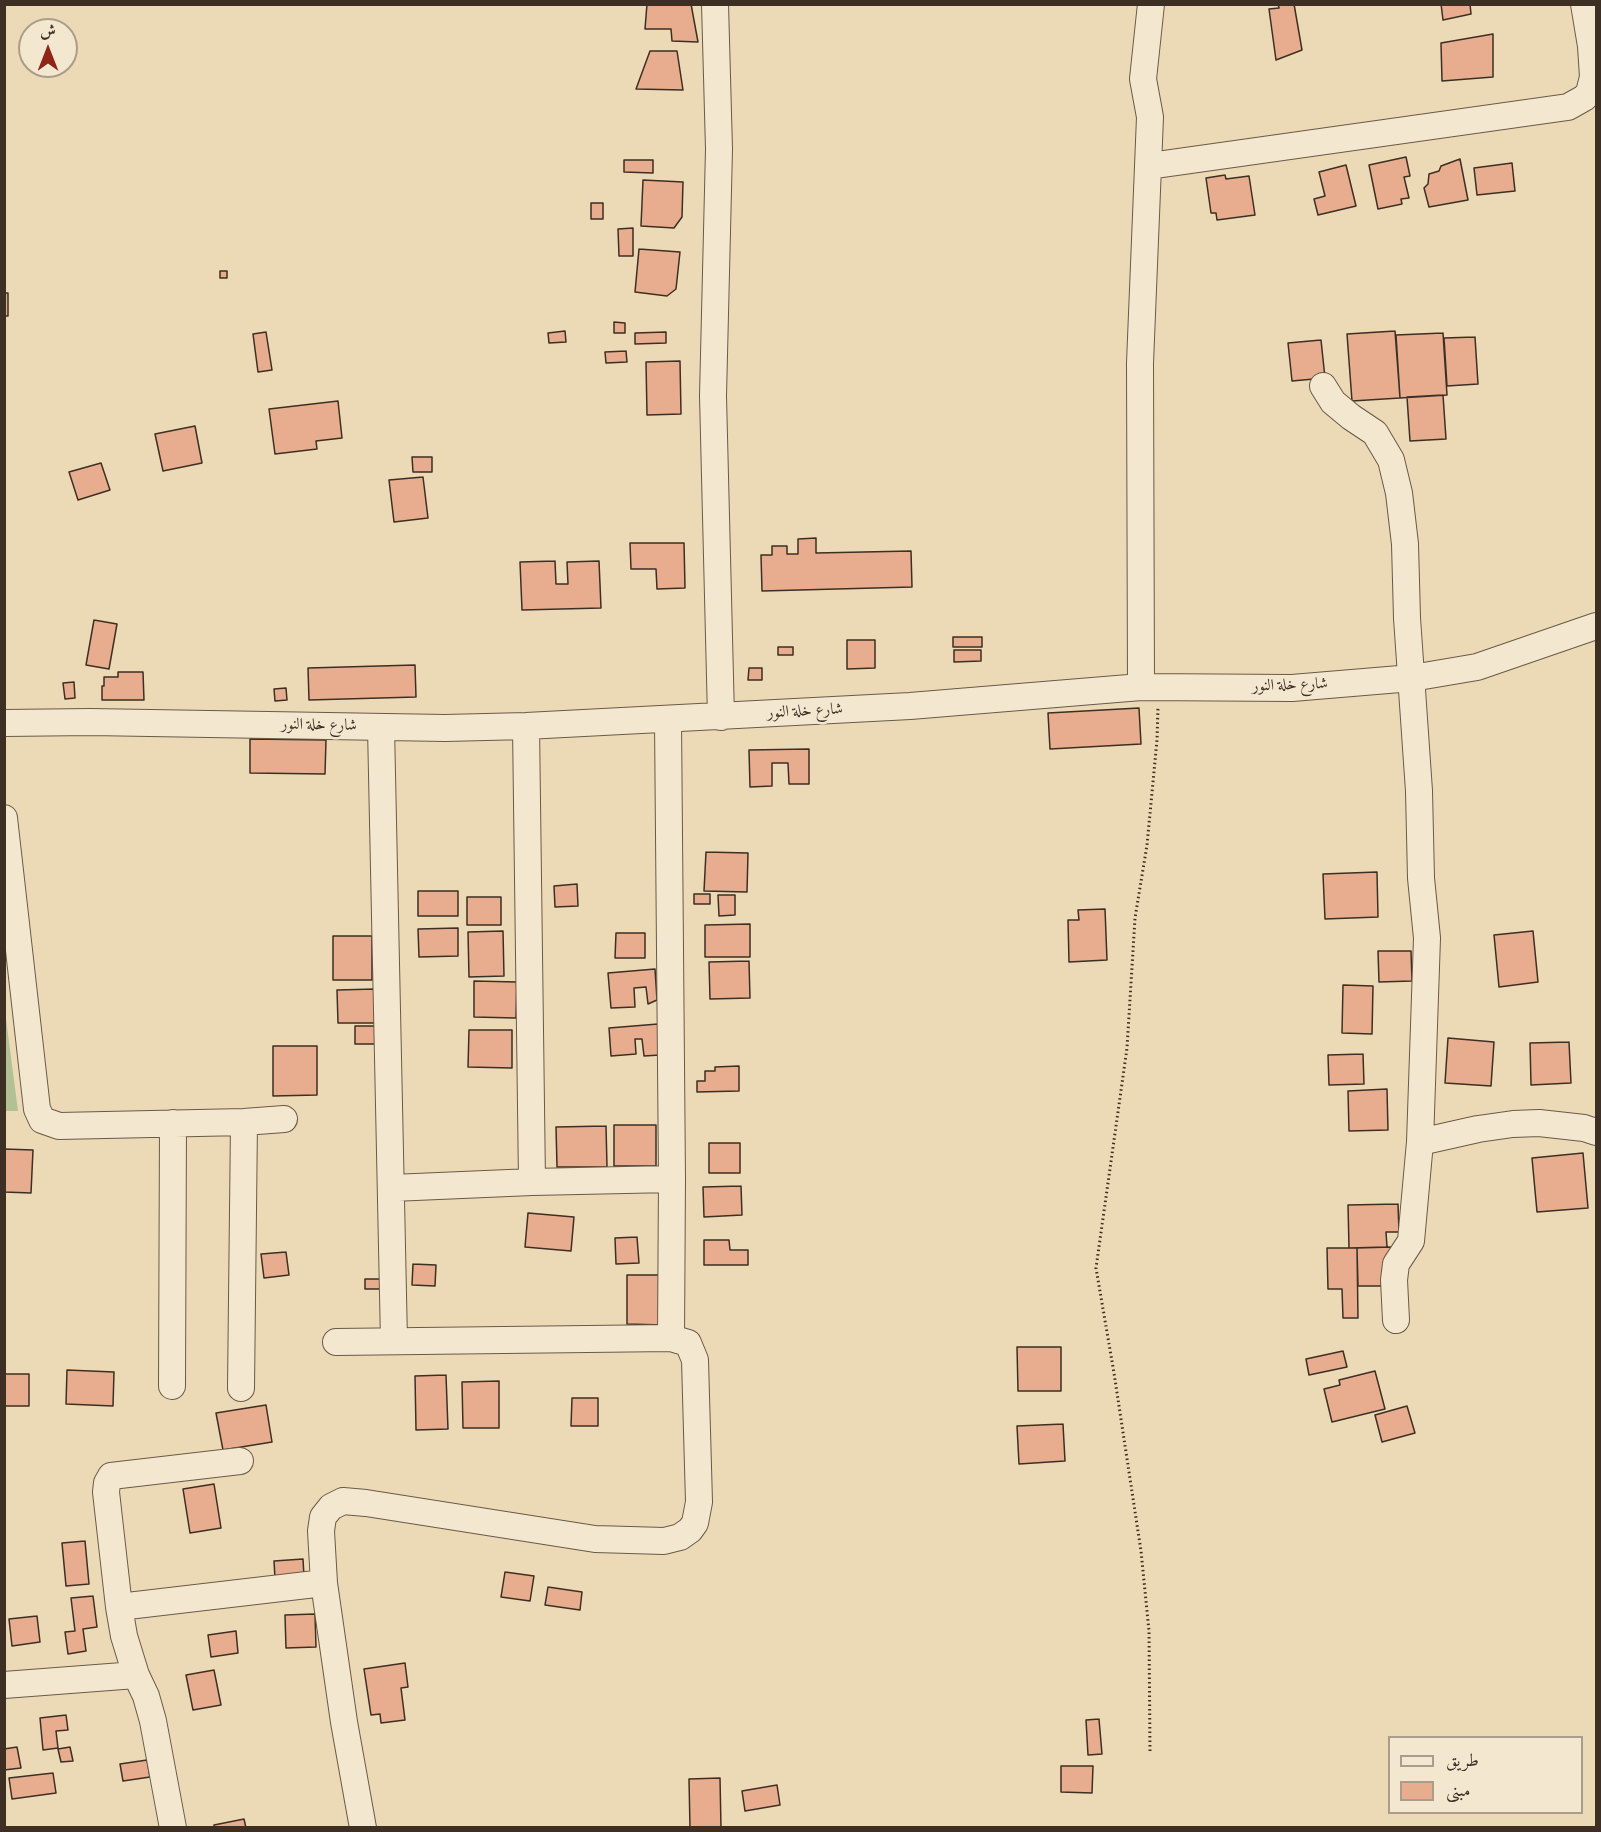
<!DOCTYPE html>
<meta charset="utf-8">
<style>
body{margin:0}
#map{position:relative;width:1601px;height:1832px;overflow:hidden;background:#ecdab6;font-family:"IM FELL English",Amiri,serif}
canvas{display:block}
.frame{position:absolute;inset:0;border:6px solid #3d2f23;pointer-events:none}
.legend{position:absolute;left:1388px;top:1736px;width:195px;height:78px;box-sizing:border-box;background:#f3e7d0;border:2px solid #aa9d8b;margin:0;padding:8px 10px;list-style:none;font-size:18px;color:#3d2f23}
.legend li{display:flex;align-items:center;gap:12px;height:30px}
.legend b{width:30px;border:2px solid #aa9d8b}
.north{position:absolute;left:18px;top:18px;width:60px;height:60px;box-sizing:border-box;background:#f3e7d0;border:2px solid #aa9d8b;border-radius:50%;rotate:0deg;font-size:16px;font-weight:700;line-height:24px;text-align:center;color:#3d2f23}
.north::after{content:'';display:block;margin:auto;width:21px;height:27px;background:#8f2418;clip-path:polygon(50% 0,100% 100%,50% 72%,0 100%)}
</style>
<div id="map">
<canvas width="1601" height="1832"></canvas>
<div class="frame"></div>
<ul class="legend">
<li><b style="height:8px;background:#f3e7d0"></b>طريق</li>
<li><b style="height:16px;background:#e7ad8e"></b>مبنى</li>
</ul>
<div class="north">ش</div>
</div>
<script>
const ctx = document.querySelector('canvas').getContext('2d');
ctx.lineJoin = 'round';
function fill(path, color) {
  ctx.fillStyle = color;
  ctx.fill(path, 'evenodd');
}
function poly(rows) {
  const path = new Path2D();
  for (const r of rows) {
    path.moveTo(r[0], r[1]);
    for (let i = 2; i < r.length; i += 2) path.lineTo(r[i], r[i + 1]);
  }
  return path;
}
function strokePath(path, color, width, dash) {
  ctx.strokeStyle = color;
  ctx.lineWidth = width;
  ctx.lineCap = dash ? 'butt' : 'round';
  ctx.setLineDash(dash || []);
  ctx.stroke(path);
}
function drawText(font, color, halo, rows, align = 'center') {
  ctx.font = font + ' "IM FELL English",Amiri,serif';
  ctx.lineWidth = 5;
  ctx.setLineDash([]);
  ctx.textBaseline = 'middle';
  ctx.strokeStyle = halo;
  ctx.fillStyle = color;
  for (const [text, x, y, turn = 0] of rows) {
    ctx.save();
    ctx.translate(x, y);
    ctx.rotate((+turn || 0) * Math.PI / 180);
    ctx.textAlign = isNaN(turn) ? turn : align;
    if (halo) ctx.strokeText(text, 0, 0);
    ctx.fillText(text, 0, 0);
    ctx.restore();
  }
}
fill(poly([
 [4,1011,5,1011,18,1111,5,1111]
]), '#b1c193');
const building = poly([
 [647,4,691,4,698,42,672,41,671,29,645,29,647,4],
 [1278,4,1294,4,1302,50,1276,60,1269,9,1279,8,1278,4],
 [1441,4,1470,4,1471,14,1443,20,1441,4],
 [1493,34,1493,77,1442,81,1441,43,1493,34],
 [650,51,677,51,683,90,636,89,650,51],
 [1406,157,1410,176,1404,177,1409,198,1401,199,1402,204,1378,209,1369,165,1406,157],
 [1460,159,1468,200,1429,207,1424,188,1428,184,1429,174,1439,171,1441,166,1460,159],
 [624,160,653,160,653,173,624,172,624,160],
 [1512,163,1515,191,1477,195,1474,168,1512,163],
 [1346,165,1356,206,1318,215,1314,199,1325,196,1319,172,1346,165],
 [1225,175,1226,179,1249,176,1255,215,1217,220,1216,213,1211,213,1206,178,1225,175],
 [643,180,683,182,682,217,674,228,641,226,643,180],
 [591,203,603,203,603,219,591,219,591,203],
 [633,228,633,256,619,256,618,229,633,228],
 [639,249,680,252,676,289,667,296,635,292,639,249],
 [220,271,227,271,227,278,220,278,220,271],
 [4,293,8,293,8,316,4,316,4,293],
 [614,322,625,323,625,333,614,333,614,322],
 [565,331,566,342,549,343,548,333,565,331],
 [1395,331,1400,398,1352,401,1347,334,1395,331],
 [266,332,272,370,258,372,253,334,266,332],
 [666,332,666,343,635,344,635,333,666,332],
 [1443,333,1447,395,1400,398,1396,335,1443,333],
 [1475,337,1478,384,1447,386,1444,338,1475,337],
 [1321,340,1325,378,1292,381,1288,343,1321,340],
 [626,351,627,362,606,363,605,352,626,351],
 [680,361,681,414,647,415,646,362,680,361],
 [1443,395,1446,439,1410,441,1407,397,1443,395],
 [338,401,342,438,316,441,317,449,275,454,269,409,338,401],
 [195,426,202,463,163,471,155,434,195,426],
 [412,457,432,457,432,472,413,472,412,457],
 [101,463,110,490,78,500,69,472,101,463],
 [423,477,428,518,394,522,389,480,423,477],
 [816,538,816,553,911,551,912,587,762,591,761,555,772,555,772,546,787,546,787,554,798,554,798,539,816,538],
 [630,543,684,543,685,588,657,589,656,569,631,569,630,543],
 [555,561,556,584,568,584,567,562,599,561,601,608,522,610,520,562,555,561],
 [94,620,117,624,109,669,86,665,94,620],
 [953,637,982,637,982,647,953,647,953,637],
 [847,640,875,640,875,668,847,669,847,640],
 [778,647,793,647,793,655,778,655,778,647],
 [954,650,981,650,981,661,954,662,954,650],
 [415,665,416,697,309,700,308,668,415,665],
 [749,668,762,668,762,680,748,680,749,668],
 [118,672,143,672,144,700,102,700,102,686,104,686,104,677,118,677,118,672],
 [74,682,75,698,65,699,63,683,74,682],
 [286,688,287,700,275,701,274,689,286,688],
 [1139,708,1141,744,1050,749,1048,713,1139,708],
 [250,739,326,740,325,774,250,773,250,739],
 [809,749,809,784,789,784,788,763,772,763,772,786,750,787,749,750,809,749],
 [706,852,748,853,747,892,704,891,706,852],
 [1377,872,1378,917,1325,919,1323,874,1377,872],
 [577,884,578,906,555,907,554,886,577,884],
 [418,891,458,891,458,916,418,916,418,891],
 [694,894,710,894,710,904,694,904,694,894],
 [718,895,735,895,735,915,719,916,718,895],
 [467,897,501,897,501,925,467,925,467,897],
 [1105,909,1107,960,1069,962,1068,920,1079,920,1078,910,1105,909],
 [750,924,750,957,705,957,705,925,750,924],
 [458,928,458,956,419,957,418,929,458,928],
 [503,931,504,976,469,977,468,932,503,931],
 [1533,931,1538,982,1499,987,1494,935,1533,931],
 [616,933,645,933,645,958,615,958,616,933],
 [333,936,372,936,372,980,333,980,333,936],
 [1378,951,1411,951,1412,981,1379,982,1378,951],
 [749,961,750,998,710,999,709,962,749,961],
 [655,969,657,1000,648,1004,646,987,634,988,635,1007,611,1008,608,973,655,969],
 [474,981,517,982,516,1018,474,1017,474,981],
 [1343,985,1373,986,1372,1034,1342,1033,1343,985],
 [375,989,375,1023,338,1023,337,990,375,989],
 [658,1024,660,1055,644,1056,642,1039,635,1039,636,1054,611,1056,609,1028,658,1024],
 [355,1026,377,1026,377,1044,355,1044,355,1026],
 [469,1030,512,1030,512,1068,468,1067,469,1030],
 [1448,1038,1494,1042,1491,1086,1445,1083,1448,1038],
 [1569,1042,1571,1083,1531,1085,1530,1043,1569,1042],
 [273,1046,317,1046,317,1095,273,1096,273,1046],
 [1363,1054,1364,1084,1329,1085,1328,1055,1363,1054],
 [739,1066,739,1091,697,1092,697,1081,705,1081,705,1071,715,1071,715,1067,739,1066],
 [1387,1089,1388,1130,1349,1131,1348,1091,1387,1089],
 [614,1125,656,1125,656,1166,614,1166,614,1125],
 [606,1126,607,1167,557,1167,556,1127,606,1126],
 [709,1143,740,1143,740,1173,709,1173,709,1143],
 [4,1149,33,1150,31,1193,4,1192,4,1149],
 [1583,1153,1588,1208,1537,1212,1532,1158,1583,1153],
 [741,1186,742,1215,704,1217,703,1187,741,1186],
 [1398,1204,1399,1232,1386,1232,1387,1247,1349,1248,1348,1205,1398,1204],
 [528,1213,574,1217,571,1251,525,1247,528,1213],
 [637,1237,639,1263,616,1264,615,1238,637,1237],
 [704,1240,729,1240,730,1250,748,1250,748,1265,704,1265,704,1240],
 [1392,1247,1393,1286,1358,1286,1357,1248,1392,1247],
 [1327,1248,1357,1248,1358,1318,1343,1318,1342,1289,1328,1289,1327,1248],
 [286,1252,289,1275,264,1278,261,1254,286,1252],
 [413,1264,436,1265,435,1286,412,1285,413,1264],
 [627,1275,663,1275,663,1325,627,1324,627,1275],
 [365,1279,387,1279,387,1289,365,1289,365,1279],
 [1017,1347,1061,1347,1061,1391,1018,1391,1017,1347],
 [1343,1351,1347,1367,1309,1375,1306,1359,1343,1351],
 [67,1370,114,1372,113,1406,66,1404,67,1370],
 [1375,1371,1385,1409,1332,1422,1324,1389,1340,1385,1339,1380,1375,1371],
 [4,1374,29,1374,29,1406,4,1406,4,1374],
 [446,1375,448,1429,416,1430,415,1376,446,1375],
 [499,1381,499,1428,463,1428,462,1382,499,1381],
 [572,1398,598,1398,598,1426,571,1426,572,1398],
 [266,1405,272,1442,223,1450,216,1413,266,1405],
 [1407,1406,1415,1433,1382,1442,1375,1415,1407,1406],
 [1063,1424,1065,1461,1019,1464,1017,1426,1063,1424],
 [214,1484,221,1528,190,1533,183,1489,214,1484],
 [85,1541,89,1584,66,1586,62,1543,85,1541],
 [303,1559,304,1576,275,1578,274,1561,303,1559],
 [505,1572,534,1576,530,1601,501,1597,505,1572],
 [548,1587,582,1592,580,1610,545,1605,548,1587],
 [93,1596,97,1627,83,1629,86,1651,68,1654,65,1632,75,1631,71,1598,93,1596],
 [315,1614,316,1647,286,1648,285,1615,315,1614],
 [37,1616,40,1642,12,1646,9,1619,37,1616],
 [236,1631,238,1653,211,1657,208,1635,236,1631],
 [405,1663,408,1687,401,1688,405,1720,381,1723,380,1714,371,1715,364,1669,405,1663],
 [214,1670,221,1705,193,1710,186,1675,214,1670],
 [66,1715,68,1730,56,1731,58,1748,43,1750,40,1718,66,1715],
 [1099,1719,1102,1754,1088,1755,1086,1720,1099,1719],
 [17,1747,21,1768,4,1770,4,1749,17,1747],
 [70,1747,73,1761,61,1762,58,1749,70,1747],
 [147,1760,150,1777,123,1781,120,1764,147,1760],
 [1061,1766,1093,1766,1092,1793,1061,1792,1061,1766],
 [53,1773,56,1793,12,1799,9,1778,53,1773],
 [720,1778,721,1828,690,1828,689,1779,720,1778],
 [777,1785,780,1805,745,1811,742,1791,777,1785],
 [244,1819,246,1828,215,1828,214,1825,244,1819]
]);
fill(building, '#e7ad8e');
strokePath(building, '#3d2f23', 1.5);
const minor = poly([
 [715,4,719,149,713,396,721,717],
 [1149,166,1568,107,1584,98,1589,93,1593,77,1591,46,1584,4],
 [1323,386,1333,402,1351,417,1375,433,1391,460,1399,493,1405,544,1407,618,1419,791,1421,878,1427,938,1420,1142,1411,1241,1396,1264,1394,1280,1396,1320],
 [1141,687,1140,363,1150,117,1143,79,1151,4],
 [668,720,672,1179,671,1338],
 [4,723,91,722,445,728,526,726,910,706,1141,687,1292,688,1412,678,1477,667,1596,626],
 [526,726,532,1182],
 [381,727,394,1341],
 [4,818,37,1109,42,1120,59,1126,244,1122,284,1119],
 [1420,1142,1478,1129,1513,1124,1539,1123,1584,1128,1596,1132],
 [392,1188,532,1182,672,1179],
 [336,1342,671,1338,688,1343,695,1360,699,1502,695,1523,690,1530,680,1537,664,1541,595,1539,366,1503,343,1501,331,1507,323,1517,321,1531,324,1583,344,1722,363,1828],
 [172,1386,173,1123],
 [241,1388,244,1122],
 [119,1607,324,1583],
 [4,1685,136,1675],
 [173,1828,153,1721,146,1696,136,1675,124,1636,119,1607,106,1492,107,1483,111,1476,240,1461]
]);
strokePath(minor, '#695a48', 28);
strokePath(poly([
 [1150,1751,1149,1631,1141,1551,1114,1373,1096,1268,1127,1048,1135,918,1147,845,1157,740,1158,707]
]), '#3d2f23', 3, [1.5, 3]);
strokePath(minor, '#f3e7d0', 26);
drawText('16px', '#3d2f23', '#f3e7d0', [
 ["شارع خلة النور",1290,686,-2],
 ["شارع خلة النور",805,712,-3],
 ["شارع خلة النور",319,726,1]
]);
</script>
